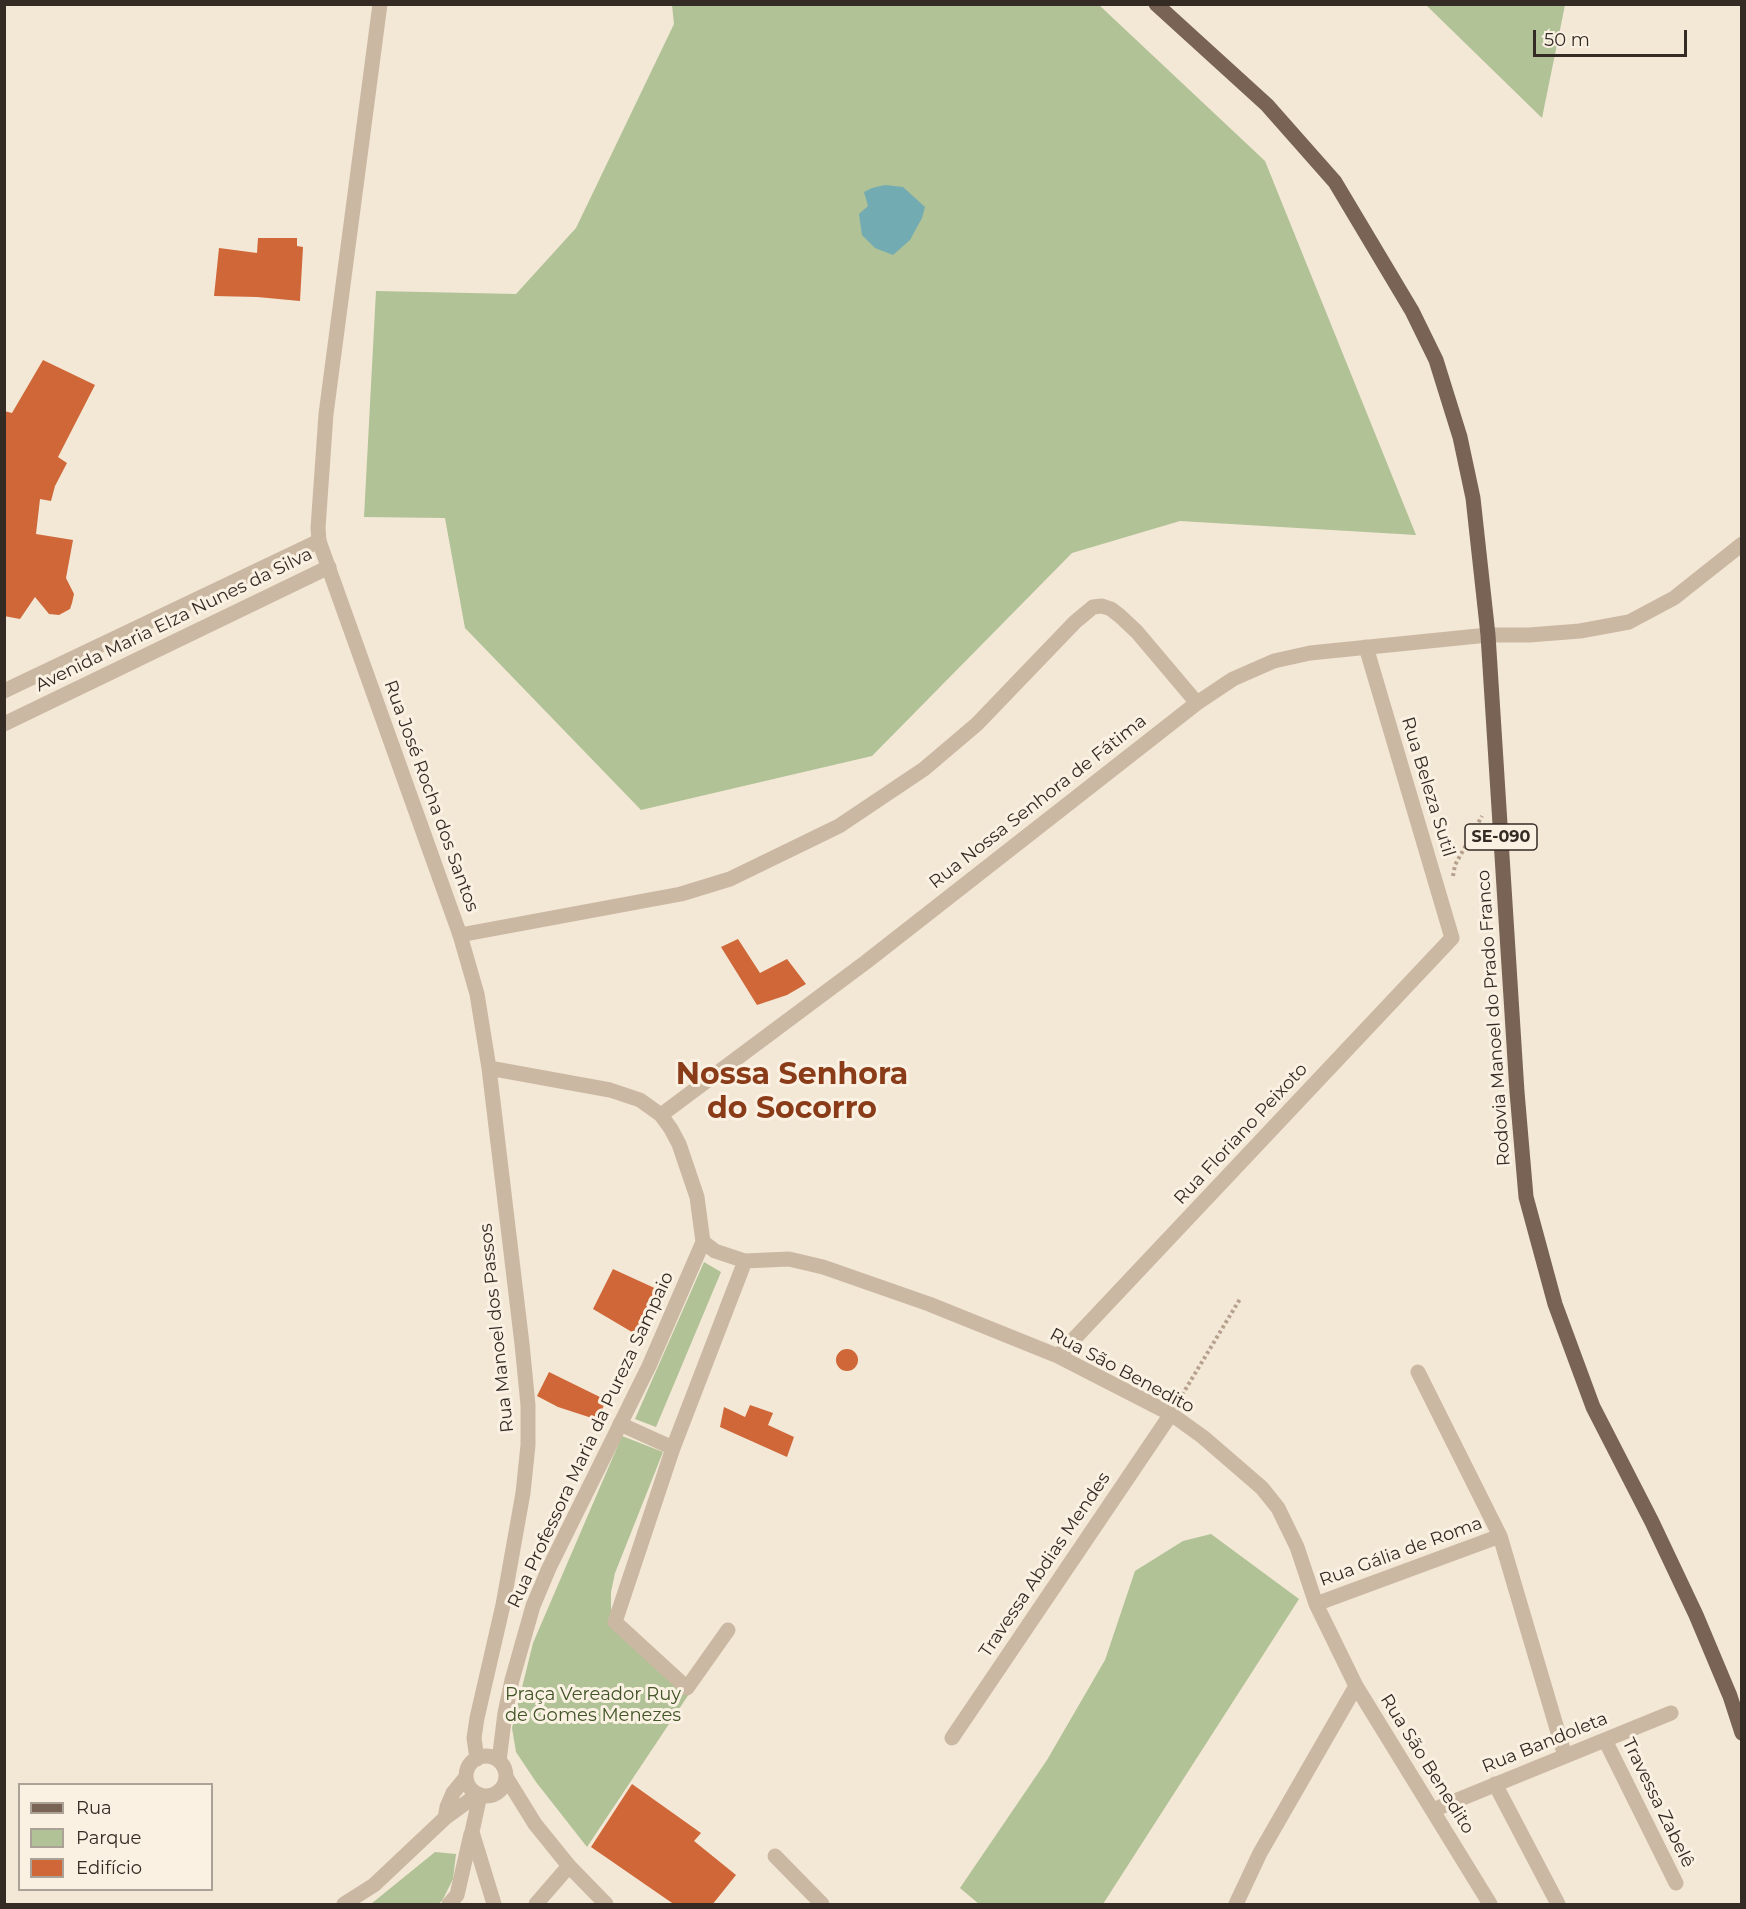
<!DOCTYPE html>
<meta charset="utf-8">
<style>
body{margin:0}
#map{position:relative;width:1746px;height:1909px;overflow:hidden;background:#f3e7d6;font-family:Montserrat,sans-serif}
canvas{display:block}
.frame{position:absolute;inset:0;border:6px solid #352b25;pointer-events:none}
.legend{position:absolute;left:18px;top:1783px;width:195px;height:108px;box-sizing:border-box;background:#faf1e3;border:2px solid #aba297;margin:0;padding:8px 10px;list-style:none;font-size:18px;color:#352b25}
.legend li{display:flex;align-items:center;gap:12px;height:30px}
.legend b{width:30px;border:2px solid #aba297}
.scale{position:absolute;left:1533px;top:30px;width:154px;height:27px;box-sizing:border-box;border:3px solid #352b25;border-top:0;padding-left:8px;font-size:18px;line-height:21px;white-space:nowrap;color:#352b25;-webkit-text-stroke:4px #faf1e3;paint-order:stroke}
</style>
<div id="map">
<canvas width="1746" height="1909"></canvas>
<div class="frame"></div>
<ul class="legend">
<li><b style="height:8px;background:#786354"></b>Rua</li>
<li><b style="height:16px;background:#b0c296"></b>Parque</li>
<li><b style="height:16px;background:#cf6738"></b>Edifício</li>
</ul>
<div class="scale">50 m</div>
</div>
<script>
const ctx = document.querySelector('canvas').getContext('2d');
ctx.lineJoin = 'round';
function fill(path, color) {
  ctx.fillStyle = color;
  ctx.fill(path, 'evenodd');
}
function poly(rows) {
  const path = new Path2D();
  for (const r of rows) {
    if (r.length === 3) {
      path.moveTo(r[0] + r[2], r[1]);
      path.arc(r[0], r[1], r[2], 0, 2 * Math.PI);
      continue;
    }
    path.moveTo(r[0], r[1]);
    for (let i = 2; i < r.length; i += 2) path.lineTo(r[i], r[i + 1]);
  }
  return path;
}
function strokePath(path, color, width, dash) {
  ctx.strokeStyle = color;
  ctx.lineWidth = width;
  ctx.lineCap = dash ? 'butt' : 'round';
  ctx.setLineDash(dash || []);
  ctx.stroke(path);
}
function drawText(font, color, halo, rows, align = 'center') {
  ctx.font = font + ' Montserrat,sans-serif';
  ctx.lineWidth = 6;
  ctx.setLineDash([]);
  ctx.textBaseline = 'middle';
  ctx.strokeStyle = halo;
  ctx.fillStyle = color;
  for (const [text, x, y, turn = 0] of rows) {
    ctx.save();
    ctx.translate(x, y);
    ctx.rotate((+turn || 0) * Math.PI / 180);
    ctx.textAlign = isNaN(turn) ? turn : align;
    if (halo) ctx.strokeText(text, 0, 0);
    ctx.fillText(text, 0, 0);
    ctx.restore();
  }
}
fill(poly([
 [1098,4,1265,161,1416,535,1180,521,1072,553,872,756,641,810,465,628,445,518,364,517,376,291,516,294,576,228,674,24,672,5],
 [1426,5,1565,5,1542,118],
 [704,1262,721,1272,656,1427,635,1419],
 [622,1436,663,1452,615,1573,611,1592,611,1623,689,1694,587,1847,536,1782,516,1752,512,1728,533,1643],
 [1211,1534,1299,1599,1103,1904,979,1904,960,1888,1047,1760,1105,1660,1135,1571,1183,1541],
 [435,1852,456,1854,453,1879,442,1901,438,1904,371,1904]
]), '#b0c296');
fill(poly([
 [885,185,903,187,925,207,922,218,910,240,893,255,875,248,862,235,859,214,868,206,864,192,872,188]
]), '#73abb2');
fill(poly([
 [258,238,297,238,297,246,303,247,300,301,257,297,214,296,219,248,257,253],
 [43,360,95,385,58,457,67,463,55,486,51,501,40,499,36,534,73,540,66,578,74,594,72,603,70,609,59,615,49,614,35,597,20,619,4,616,4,411,12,413],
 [738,939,760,973,787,959,806,984,787,995,757,1005,721,947],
 [613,1269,661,1291,637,1335,593,1309],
 [847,1360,11],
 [549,1372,606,1400,598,1420,558,1407,537,1396],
 [750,1405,773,1413,768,1425,794,1437,787,1457,720,1427,724,1407,745,1417],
 [632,1784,701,1833,694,1841,736,1875,712,1905,675,1905,591,1847]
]), '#cf6738');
strokePath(poly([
 [1453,876,1455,865,1482,816],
 [1179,1400,1240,1299]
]), '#b7a18c', 4, [3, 3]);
strokePath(poly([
 [4,691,319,541],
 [4,724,329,567],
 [460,935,681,894,730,879,839,826,924,769,977,724,1075,622,1093,607,1102,606,1111,609,1120,616,1137,632,1197,703],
 [661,1115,866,962,1197,703,1233,679,1274,661,1310,653,1488,635,1529,635,1580,631,1629,622,1674,598,1742,544],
 [703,1242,715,1251,745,1261,789,1259,823,1267,929,1304,1058,1356,1171,1414,1203,1437,1262,1488,1278,1508,1297,1547,1316,1604,1356,1686,1490,1904],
 [1058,1356,1452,938,1366,647],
 [1418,1372,1500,1536,1565,1756],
 [620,1424,673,1448],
 [1316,1604,1500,1536],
 [728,1630,687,1688,615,1622,673,1448,745,1261],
 [952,1738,1171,1414],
 [1605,1740,1676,1883],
 [1495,1784,1558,1904],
 [480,1795,472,1832,494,1904],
 [1433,1810,1671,1713],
 [775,1856,822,1904],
 [449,1904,457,1895,471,1834],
 [536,1904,569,1866],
 [1236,1904,1260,1853,1356,1686]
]), '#cbb8a2', 15);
strokePath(poly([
 [380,4,326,414,318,528,319,541,460,935,477,994,489,1068,522,1344,528,1405,528,1445,523,1493,503,1605,477,1718,474,1738,477,1759],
 [489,1068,610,1090,640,1100,661,1115,671,1129,679,1144,697,1197,703,1242,649,1366,549,1568,533,1606,512,1680,505,1713,499,1761],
 [486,1776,20],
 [506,1777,535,1824,569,1866,606,1904],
 [445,1818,447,1807,453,1793,466,1777],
 [344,1904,374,1885,445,1818,478,1794]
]), '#cbb8a2', 15);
strokePath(poly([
 [1156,4,1267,105,1335,182,1412,311,1436,360,1460,437,1473,498,1488,635,1517,1092,1526,1197,1555,1304,1593,1407,1652,1522,1696,1615,1730,1696,1742,1733]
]), '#786354', 15);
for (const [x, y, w] of [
 [1501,837,72]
]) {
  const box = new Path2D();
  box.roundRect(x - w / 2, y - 13, w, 26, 4.5);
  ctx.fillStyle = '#faf1e3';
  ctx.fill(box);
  strokePath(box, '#352b25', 1.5);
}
drawText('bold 16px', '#352b25', null, [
 ["SE-090",1501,837]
]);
drawText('18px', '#352b25', '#faf1e3', [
 ["Avenida Maria Elza Nunes da Silva",174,620,-26],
 ["Rua Beleza Sutil",1428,787,73],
 ["Rua José Rocha dos Santos",431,796,70],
 ["Rua Nossa Senhora de Fátima",1038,802,-38],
 ["Rodovia Manoel do Prado Franco",1494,1018,-94],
 ["Rua Floriano Peixoto",1241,1134,-47],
 ["Rua Manoel dos Passos",497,1328,-96],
 ["Rua São Benedito",1122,1371,28],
 ["Rua Professora Maria da Pureza Sampaio",591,1440,-65],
 ["Rua Gália de Roma",1401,1552,-20],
 ["Travessa Abdias Mendes",1045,1565,-56],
 ["Rua Bandoleta",1545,1743,-22],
 ["Rua São Benedito",1427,1764,58],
 ["Travessa Zabelê",1658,1803,64]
]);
drawText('18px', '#415527', '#faf1e3', [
 ["Praça Vereador Ruy",593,1695],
 ["de Gomes Menezes",593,1716]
]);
drawText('bold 30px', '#8a3b18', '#faf1e3', [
 ["Nossa Senhora",792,1075],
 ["do Socorro",792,1109]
]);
</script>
